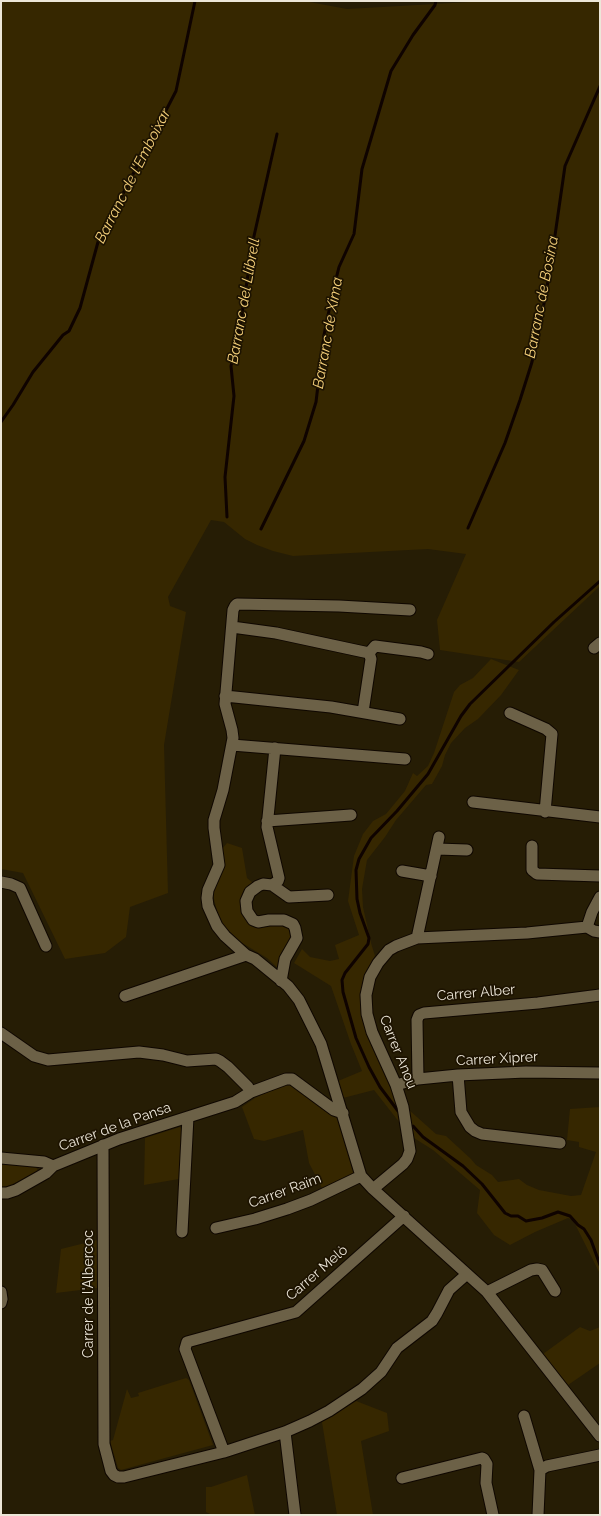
<!DOCTYPE html>
<meta charset="utf-8">
<style>
body{margin:0}
#map{position:relative;width:601px;height:1516px;overflow:hidden;background:#261d05;font-family:Raleway,sans-serif}
canvas{display:block}
.frame{position:absolute;inset:0;border:2px solid #ece6d8;pointer-events:none}
</style>
<div id="map">
<canvas width="601" height="1516"></canvas>
<div class="frame"></div>
</div>
<script>
const ctx = document.querySelector('canvas').getContext('2d');
ctx.lineJoin = 'round';
function fill(path, color) {
  ctx.fillStyle = color;
  ctx.fill(path, 'evenodd');
}
function poly(rows) {
  const path = new Path2D();
  for (const r of rows) {
    path.moveTo(r[0], r[1]);
    for (let i = 2; i < r.length; i += 2) path.lineTo(r[i], r[i + 1]);
  }
  return path;
}
function strokePath(path, color, width, dash) {
  ctx.strokeStyle = color;
  ctx.lineWidth = width;
  ctx.lineCap = dash ? 'butt' : 'round';
  ctx.setLineDash(dash || []);
  ctx.stroke(path);
}
function drawText(font, color, halo, rows, align = 'center') {
  ctx.font = font + ' Raleway,sans-serif';
  ctx.lineWidth = 3.5;
  ctx.setLineDash([]);
  ctx.textBaseline = 'middle';
  ctx.strokeStyle = halo;
  ctx.fillStyle = color;
  for (const [text, x, y, turn = 0] of rows) {
    ctx.save();
    ctx.translate(x, y);
    ctx.rotate((+turn || 0) * Math.PI / 180);
    ctx.textAlign = isNaN(turn) ? turn : align;
    if (halo) ctx.strokeText(text, 0, 0);
    ctx.fillText(text, 0, 0);
    ctx.restore();
  }
}
fill(poly([
 [1,1,304,1,347,9,487,1,600,1,600,586,519,662,440,650,437,620,466,554,428,549,293,556,273,551,257,545,245,539,224,522,211,520,168,597,170,606,186,612,164,745,168,893,130,907,126,937,105,953,65,959,23,873,1,869],
 [491,659,519,670,501,695,478,719,465,728,451,743,445,755,442,766,432,784,426,785,396,820,385,837,367,860,362,889,363,907,371,943,375,956,364,977,361,1010,364,1023,394,1089,403,1127,374,1090,343,1098,338,1081,362,1071,351,1044,331,986,294,963,302,949,310,957,330,961,339,959,335,945,359,935,348,901,354,856,363,834,373,821,386,814,405,791,413,773,417,776,428,766,434,753,454,692,460,685,473,678],
 [227,843,242,848,247,878,253,883,249,886,242,902,266,925,286,925,293,932,281,971,267,958,239,941,223,925,218,915,212,891,222,869,224,859,222,849],
 [290,1084,337,1116,340,1121,356,1173,323,1190,309,1163,303,1130,264,1141,254,1139,242,1107,255,1098,278,1087],
 [600,1107,600,1274,573,1220,568,1218,535,1232,510,1245,494,1235,477,1213,480,1190,433,1150,414,1138,408,1109,436,1134,446,1136,471,1159,476,1165,492,1175,498,1182,519,1179,527,1185,539,1190,571,1196,581,1195,596,1152,579,1147,579,1142,567,1140,570,1109],
 [180,1127,183,1131,179,1179,144,1185,145,1138],
 [1,1163,31,1165,36,1167,38,1171,36,1174,8,1186,1,1187],
 [97,1240,97,1288,56,1293,61,1249],
 [580,1327,590,1331,600,1327,600,1363,568,1385,543,1354],
 [186,1378,189,1380,213,1445,121,1470,118,1468,110,1441,113,1440,127,1389,131,1398,139,1396,138,1393],
 [356,1401,387,1413,389,1431,361,1441,373,1515,337,1515,322,1422],
 [247,1475,255,1515,212,1515,206,1512,206,1487,211,1487]
]), '#362700');
strokePath(poly([
 [1,422,13,405,33,372,63,335,69,331,80,308,98,242,176,91,195,1],
 [227,517,225,477,234,396,231,366,239,333,254,236,277,134],
 [468,528,505,443,520,400,532,362,541,320,550,270,565,166,600,86],
 [261,529,304,441,316,402,324,335,333,291,339,267,354,234,362,169,391,71,413,35,435,5,436,1],
 [398,1111,380,1087,369,1067,356,1038,343,992,342,980,345,973,368,944,369,938,360,913,357,899,356,870,359,859,371,838,397,811,428,774,461,716,470,704,554,622,600,581],
 [413,1126,423,1137,463,1166,482,1184,505,1213,511,1216,518,1216,526,1221,542,1218,558,1212,570,1216,578,1225,584,1229,591,1240,600,1265]
]), '#0f0300', 3);
const minor = poly([
 [232,627,276,633,369,653,371,659,363,712],
 [594,648,600,643],
 [369,653,375,646,421,652,428,654],
 [225,696,331,707,400,719],
 [510,713,546,729,552,734,545,812],
 [232,745,405,759],
 [275,748,267,827,279,878,278,881,272,885,289,897,328,895],
 [473,802,600,817],
 [267,821,351,815],
 [532,846,532,870,537,874,600,876],
 [437,849,467,850],
 [402,871,431,876],
 [1,882,11,884,20,888,46,946],
 [272,885,263,884,258,886,250,892,246,901,247,911,253,920,258,922,269,920,284,920,293,924,295,928,297,938,285,959,281,981],
 [587,927,592,912,600,897],
 [417,938,439,837],
 [246,955,225,936,217,926,208,906,207,898,208,890,219,865,214,828,214,820,223,790,233,738,232,730,225,704,233,610,235,606,237,604,339,606,410,610],
 [125,996,246,955,255,959,288,986,299,1000,321,1044,361,1176,373,1189,487,1292,600,1436],
 [1,1033,34,1056,48,1060,139,1052,163,1055,187,1061,216,1059,220,1061,228,1067,248,1087,251,1092],
 [458,1075,461,1112,470,1127,475,1131,482,1134,560,1143],
 [418,1079,417,1020,419,1015,424,1013,538,1003,600,995],
 [396,1085,418,1079,458,1075,526,1072,600,1073],
 [103,1145,104,1444,111,1471,114,1475,118,1477,124,1477,224,1452],
 [1,1158,44,1162,53,1166,119,1139,235,1102,251,1092,286,1079,292,1079,334,1110,343,1113],
 [373,1189,403,1164,407,1159,410,1151,403,1107,396,1085,372,1032,367,1014,366,995,370,977,378,963,389,950,396,946,417,938,527,933,587,927,594,931,600,932],
 [1,1193,7,1193,16,1190,46,1173,53,1166],
 [404,1216,296,1312,187,1342,185,1349,224,1452,285,1432,310,1421,329,1411,362,1389,381,1372,397,1348,432,1321,437,1313,449,1290,467,1274],
 [216,1228,255,1219,287,1209,311,1200,361,1176],
 [182,1232,188,1117],
 [1,1292,2,1299,1,1303],
 [487,1292,531,1270,537,1269,542,1270,555,1291],
 [524,1416,540,1470,547,1466,600,1455],
 [285,1432,295,1515],
 [402,1478,482,1458,484,1459,487,1464,486,1483,493,1515],
 [538,1515,540,1470]
]);
strokePath(minor, '#0f0700', 13);
strokePath(minor, '#6c6147', 11);
drawText('14px', '#ece6d8', '#1d1300', [
 ["Carrer Alber",476,993,-5],
 ["Carrer Anou",398,1052,68],
 ["Carrer Xiprer",497,1059,-3],
 ["Carrer de la Pansa",115,1127,-20],
 ["Carrer Raïm",285,1191,-20],
 ["Carrer Melò",317,1273,-41],
 ["Carrer de l'Albercoc",89,1294,-90]
]);
drawText('italic 15px', '#f4cf79', '#1d1300', [
 ["Barranc de l'Emboixar",133,176,-63],
 ["Barranc de Bosina",542,297,-79],
 ["Barranc del Llibrell",244,301,-80],
 ["Barranc de Xima",328,333,-80]
]);
</script>
